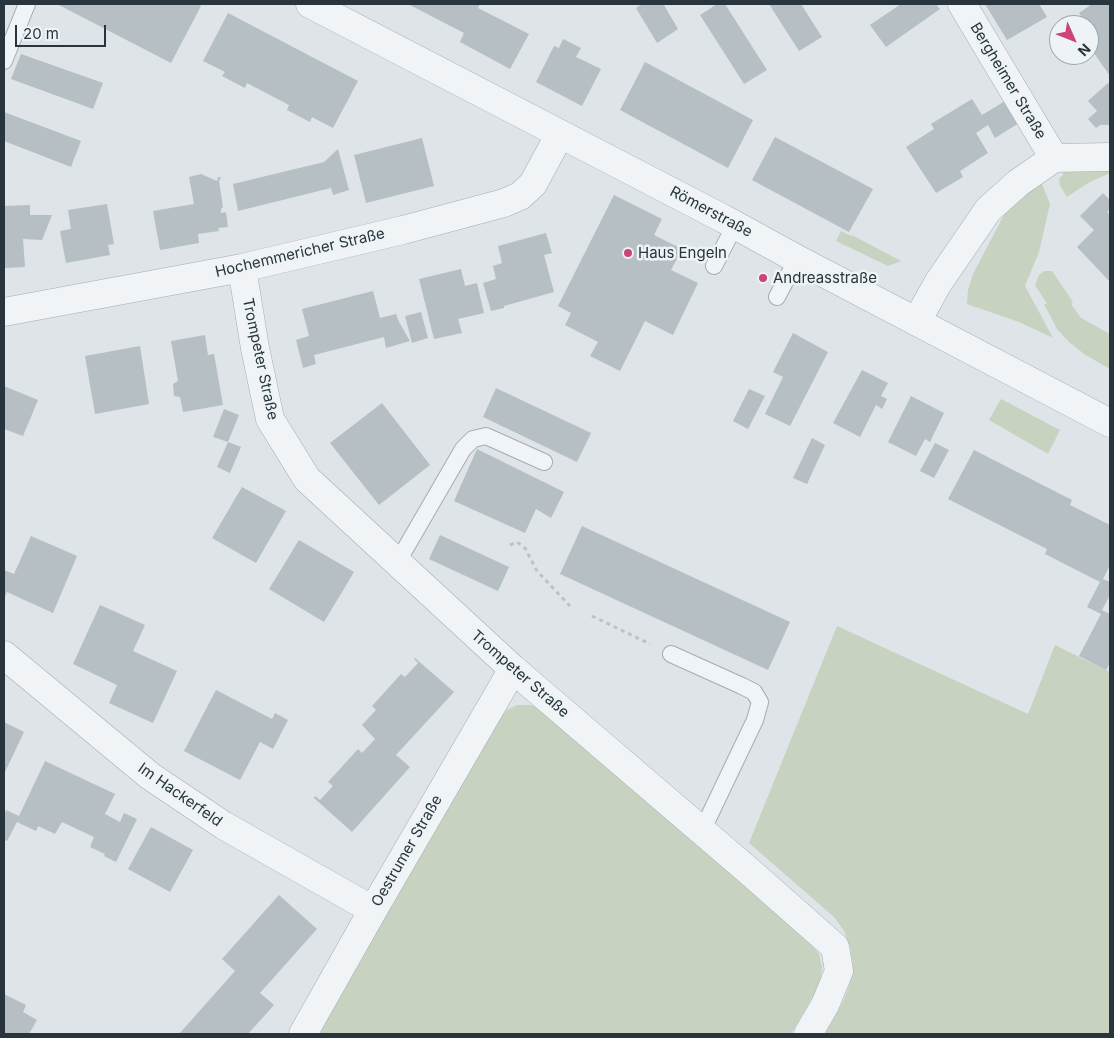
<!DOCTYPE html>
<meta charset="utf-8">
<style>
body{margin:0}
#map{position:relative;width:1114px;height:1038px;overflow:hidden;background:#dee4e8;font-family:Inter,sans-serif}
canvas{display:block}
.frame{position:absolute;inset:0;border:5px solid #28353e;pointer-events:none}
.north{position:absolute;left:1049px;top:15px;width:50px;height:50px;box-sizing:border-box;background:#eef3f5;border:1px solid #9fa7ac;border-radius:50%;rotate:134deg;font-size:14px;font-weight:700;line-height:20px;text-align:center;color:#28353e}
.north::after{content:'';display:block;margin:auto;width:18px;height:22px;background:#cc4478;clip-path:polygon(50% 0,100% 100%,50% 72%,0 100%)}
.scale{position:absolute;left:15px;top:25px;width:91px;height:22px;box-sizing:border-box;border:2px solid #28353e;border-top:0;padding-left:6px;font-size:15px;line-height:18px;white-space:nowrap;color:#28353e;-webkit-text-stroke:4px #eef3f5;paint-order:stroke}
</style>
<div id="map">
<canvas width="1114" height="1038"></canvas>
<div class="frame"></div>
<div class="north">N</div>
<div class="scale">20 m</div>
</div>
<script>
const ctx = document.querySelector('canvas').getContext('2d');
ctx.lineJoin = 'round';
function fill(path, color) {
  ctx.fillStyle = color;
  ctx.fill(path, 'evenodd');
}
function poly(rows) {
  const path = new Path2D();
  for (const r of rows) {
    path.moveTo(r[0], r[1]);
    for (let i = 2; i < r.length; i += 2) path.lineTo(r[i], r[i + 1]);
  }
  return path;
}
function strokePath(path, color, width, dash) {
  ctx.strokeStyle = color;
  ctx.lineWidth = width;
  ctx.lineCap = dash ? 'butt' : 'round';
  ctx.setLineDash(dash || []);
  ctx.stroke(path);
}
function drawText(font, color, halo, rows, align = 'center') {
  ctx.font = font + ' Inter,sans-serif';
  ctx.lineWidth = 5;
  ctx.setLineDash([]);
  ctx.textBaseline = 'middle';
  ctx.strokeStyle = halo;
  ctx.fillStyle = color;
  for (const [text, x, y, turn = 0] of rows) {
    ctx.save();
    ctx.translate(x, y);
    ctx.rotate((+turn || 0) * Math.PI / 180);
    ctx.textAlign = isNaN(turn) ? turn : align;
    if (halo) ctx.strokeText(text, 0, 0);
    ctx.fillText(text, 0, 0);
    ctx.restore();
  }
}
fill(poly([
 [1062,166,1110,168,1110,173,1088,183,1067,197,1060,186,1059,179,1063,175],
 [1042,184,1050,204,1039,252,1025,286,1053,338,1019,322,967,304,968,290,973,274,1005,213,1025,193],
 [841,231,851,236,852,235,901,261,888,266,836,241],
 [1044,271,1052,271,1073,302,1071,304,1081,318,1110,334,1110,369,1084,354,1068,341,1057,329,1044,304,1047,304,1035,285,1039,275],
 [1001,399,1060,430,1048,454,989,420],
 [837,626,1028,714,1055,645,1110,672,1110,1034,825,1034,843,1002,850,984,853,965,850,946,844,931,834,917,749,843],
 [517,705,530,705,543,708,807,939,819,954,822,967,820,984,791,1034,319,1034,498,718,507,710]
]), '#c8d2c0');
fill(poly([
 [57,4,196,4,201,6,171,63],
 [408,4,480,4,478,8,529,34,510,69,460,42,464,33],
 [642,4,667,4,664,5,678,29,657,43,636,8],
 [717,4,725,4,767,70,744,84,700,15],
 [769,4,801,4,822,37,799,51],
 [901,4,936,4,940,9,886,47,870,25],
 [985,4,1039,4,1047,17,1007,40],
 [1092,4,1110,4,1110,76,1089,46,1089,25,1075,25,1083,19,1079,13],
 [228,13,358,81,333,128,312,117,310,122,287,110,289,105,247,83,245,88,222,76,225,72,203,61],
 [563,39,581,48,576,57,601,69,582,106,536,82,554,46,559,48],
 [21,54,103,83,93,109,11,79],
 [645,62,753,120,728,168,620,110],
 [1108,83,1110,85,1110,125,1100,125,1096,128,1088,119,1097,111,1088,101],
 [972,99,982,115,1005,101,1019,123,995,138,988,125,976,133,988,153,960,171,963,177,936,193,906,147,934,129,931,124],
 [4,112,81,141,71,167,4,141],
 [775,137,873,189,849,232,752,180],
 [422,138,434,186,366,203,354,155],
 [338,149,349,190,333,195,331,188,238,211,233,184,324,162],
 [201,174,217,181,218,177,221,177,219,181,223,207,221,209,221,213,226,212,228,227,218,228,219,231,198,234,199,243,160,250,153,211,194,204,189,177],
 [1103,193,1110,200,1110,209,1107,212,1110,215,1110,282,1077,247,1094,230,1080,216],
 [614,195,662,219,654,235,682,249,671,270,698,283,673,335,645,321,620,371,590,356,598,342,565,325,571,313,558,306],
 [107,204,114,244,108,245,110,255,66,263,60,231,71,229,68,210],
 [30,205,30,215,52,215,42,240,23,239,25,267,4,268,4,206],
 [546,233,552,253,544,255,554,292,504,306,504,308,491,311,483,283,496,279,493,266,502,263,498,246],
 [461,269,465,286,477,283,484,313,458,319,462,333,434,339,419,279],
 [373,291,380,318,396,314,399,322,410,341,386,348,384,337,314,355,316,364,303,368,296,340,309,336,302,309],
 [421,312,428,338,412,343,405,316],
 [793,333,828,352,790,426,765,414,783,377,773,372],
 [205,335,208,355,214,354,223,405,183,412,180,397,174,396,173,384,178,381,171,341],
 [140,346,149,404,95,414,85,356],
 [862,370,888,383,881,396,887,399,882,409,876,405,860,437,833,423],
 [4,386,38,400,23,436,4,429],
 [496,388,591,433,577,462,483,417],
 [749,389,765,396,748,429,733,421],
 [911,396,944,413,930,442,925,439,916,456,888,442],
 [382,403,430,465,379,505,330,443],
 [224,409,239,415,228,442,213,437],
 [812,438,825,445,807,484,793,478],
 [228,442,241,447,230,473,217,467],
 [935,443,949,450,934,478,920,471],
 [477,449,564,492,551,518,536,509,525,533,454,501],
 [974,450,1072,500,1070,505,1110,525,1110,565,1103,579,1110,582,1110,595,1102,610,1110,614,1110,663,1106,670,1079,656,1101,614,1087,607,1100,582,1045,554,1047,549,948,499],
 [242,487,286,511,256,563,212,538],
 [582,526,790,622,768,670,560,574],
 [440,535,509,567,498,591,429,559],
 [31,536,77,556,53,613,7,592,4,598,4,570,14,574],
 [299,540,354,572,324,622,269,589],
 [100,605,145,625,133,651,177,671,153,723,109,703,117,685,73,664],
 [415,658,454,692,396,755,410,767,352,832,314,798,315,796,320,800,333,786,328,782,358,749,362,753,375,739,362,725,376,710,372,706,401,674,405,677,418,663,414,659],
 [216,690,272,719,275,713,288,720,273,749,260,742,240,780,184,751],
 [4,722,24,732,4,774],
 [45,761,115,794,105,814,120,822,124,813,137,819,116,862,104,856,105,854,90,847,94,837,62,822,55,834,38,826,36,831,17,822,7,841,4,840,4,816,6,810,19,816],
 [151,827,193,850,170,892,128,869],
 [279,895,317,929,260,993,274,1005,248,1034,179,1034,235,971,222,959],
 [4,994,26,1005,23,1012,37,1020,29,1034,4,1034]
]), '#b6bfc4');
const service = poly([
 [4,61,27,4],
 [714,266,735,225],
 [777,297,797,259],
 [397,563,463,449,473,439,486,436,544,462],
 [671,654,742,686,754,692,760,702,755,720,702,831]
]);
const minor = poly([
 [962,4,1054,158],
 [242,268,255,348,270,419,307,479,513,669,750,872,835,947,839,971,825,1005,808,1034],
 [4,312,242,268,403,230,504,203,520,196,533,184,560,134],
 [917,321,938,283,988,210,1018,183,1054,158,1110,157],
 [4,655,150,776,223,825,373,910],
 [303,1034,373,910,513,669]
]);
const tertiary = poly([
 [310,4,724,219,797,259,1110,423]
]);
strokePath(service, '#a4acb2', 18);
strokePath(minor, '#a4acb2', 29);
strokePath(tertiary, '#a4acb2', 29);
strokePath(poly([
 [510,545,517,542,525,548,537,571,570,606],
 [592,616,650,644]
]), '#bdc2c6', 3, [4, 4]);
strokePath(service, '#f1f4f6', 16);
strokePath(minor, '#f1f4f6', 28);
strokePath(tertiary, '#f1f4f6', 28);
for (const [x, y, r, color] of [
 [628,253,5,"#cc4478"],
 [763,278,5,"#cc4478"]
]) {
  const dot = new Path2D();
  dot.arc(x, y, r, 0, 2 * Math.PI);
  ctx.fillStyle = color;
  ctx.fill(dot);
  strokePath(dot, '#eef3f5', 2);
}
drawText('15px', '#28353e', '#eef3f5', [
 ["Bergheimer Straße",1008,81,59],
 ["Römerstraße",711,212,28],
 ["Hochemmericher Straße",300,253,-13],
 ["Trompeter Straße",260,359,78],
 ["Trompeter Straße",520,674,41],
 ["Im Hackerfeld",180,795,35],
 ["Oestrumer Straße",407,851,-60]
]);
drawText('15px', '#28353e', '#eef3f5', [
 ["Haus Engeln",638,253],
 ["Andreasstraße",773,278]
], 'left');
</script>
